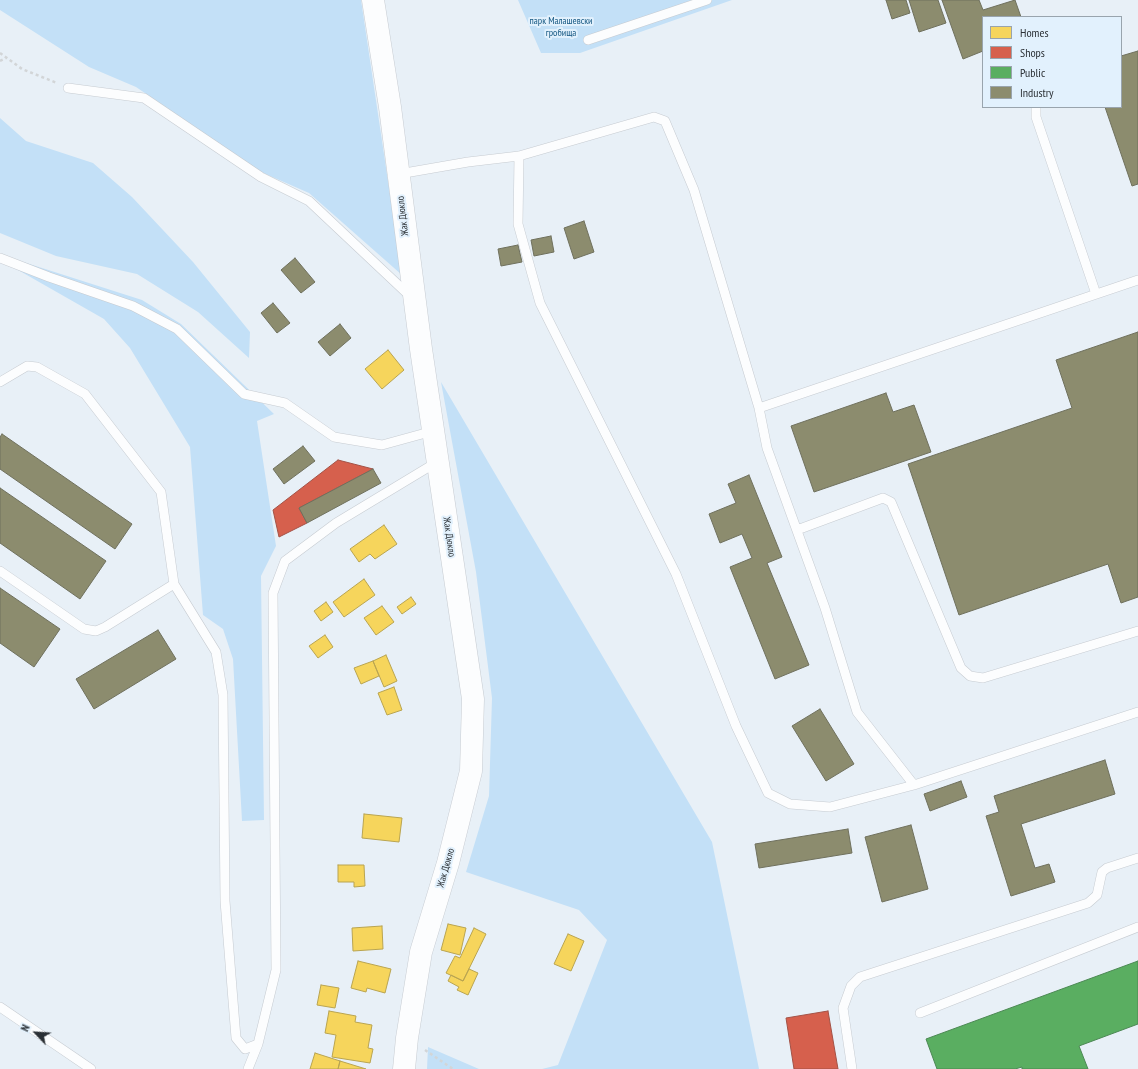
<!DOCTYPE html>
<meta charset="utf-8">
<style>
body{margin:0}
#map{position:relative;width:1138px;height:1069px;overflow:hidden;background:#e8f0f7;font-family:"PT Sans Narrow",sans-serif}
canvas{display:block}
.legend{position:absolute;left:982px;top:16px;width:140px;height:92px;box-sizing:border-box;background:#e2f1fd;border:1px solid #99a4ad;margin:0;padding:5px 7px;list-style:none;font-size:12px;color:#2b3035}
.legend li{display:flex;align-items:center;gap:8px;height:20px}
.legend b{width:20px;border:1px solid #99a4ad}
.north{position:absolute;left:16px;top:1013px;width:40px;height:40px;-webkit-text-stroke:3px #e2f1fd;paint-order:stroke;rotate:295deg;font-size:11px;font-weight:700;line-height:16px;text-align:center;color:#2b3035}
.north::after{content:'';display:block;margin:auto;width:14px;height:18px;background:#2b3035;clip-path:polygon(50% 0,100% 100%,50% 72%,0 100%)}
</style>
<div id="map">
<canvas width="1138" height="1069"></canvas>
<ul class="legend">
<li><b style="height:11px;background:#f6d55c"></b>Homes</li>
<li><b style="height:11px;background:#d6604d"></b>Shops</li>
<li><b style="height:11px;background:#5aae61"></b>Public</li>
<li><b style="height:11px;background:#8c8c6e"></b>Industry</li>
</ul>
<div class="north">N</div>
</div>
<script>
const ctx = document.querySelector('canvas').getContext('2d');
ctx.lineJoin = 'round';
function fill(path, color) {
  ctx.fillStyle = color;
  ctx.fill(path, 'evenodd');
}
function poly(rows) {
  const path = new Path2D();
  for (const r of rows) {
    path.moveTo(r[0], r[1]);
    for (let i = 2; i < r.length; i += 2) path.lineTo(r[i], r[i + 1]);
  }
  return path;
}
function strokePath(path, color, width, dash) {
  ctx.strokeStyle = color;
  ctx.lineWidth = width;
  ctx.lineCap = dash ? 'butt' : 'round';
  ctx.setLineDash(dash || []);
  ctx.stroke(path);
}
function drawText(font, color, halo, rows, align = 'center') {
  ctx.font = font + ' "PT Sans Narrow",sans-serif';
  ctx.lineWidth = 4;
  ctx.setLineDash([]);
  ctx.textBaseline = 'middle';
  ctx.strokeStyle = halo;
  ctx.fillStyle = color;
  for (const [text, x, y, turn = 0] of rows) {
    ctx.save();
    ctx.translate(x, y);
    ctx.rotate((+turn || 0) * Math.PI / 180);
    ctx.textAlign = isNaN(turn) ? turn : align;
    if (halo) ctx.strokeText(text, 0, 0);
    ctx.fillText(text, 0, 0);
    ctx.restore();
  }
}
fill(poly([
 [0,0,361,0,402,275,309,193,261,172,136,87,89,67,0,10],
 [518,0,732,0,580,53,541,53],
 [0,118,26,141,93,163,132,197,193,262,250,332,249,358,198,312,137,274,56,256,0,233],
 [17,260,142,300,181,324,274,414,257,421,276,546,261,576,264,820,242,821,233,659,223,629,203,615,190,447,130,348,104,319,11,266],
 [441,382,712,842,759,1069,542,1069,558,1065,607,940,579,910,466,872,489,796,492,698,476,572],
 [428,1047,479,1069,427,1069]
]), '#c3e0f7');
const homes = poly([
 [388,350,404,370,382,389,365,369,388,350],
 [384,525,397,544,375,559,370,554,359,562,350,549,384,525],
 [364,579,375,595,344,617,333,602,364,579],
 [411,597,416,604,402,614,397,607,411,597],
 [326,602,333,612,321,621,314,611,326,602],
 [382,606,394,622,376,635,364,618,382,606],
 [325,635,333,647,318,658,309,646,325,635],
 [386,655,397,681,384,687,373,661,386,655],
 [373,661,379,676,361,684,354,668,373,661],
 [394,687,402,710,387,715,378,693,394,687],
 [364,814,402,818,399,842,362,838,364,814],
 [338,865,364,865,365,886,354,887,354,882,338,882,338,865],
 [448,924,466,928,460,955,441,950,448,924],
 [382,926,383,949,353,951,352,928,382,926],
 [474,928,486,934,463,981,446,973,455,956,460,958,474,928],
 [568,934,584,941,571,971,554,964,568,934],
 [358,961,391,969,385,993,367,988,366,992,351,988,358,961],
 [469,969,478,973,468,995,457,990,459,987,448,981,451,975,463,981,469,969],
 [321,985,339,988,335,1008,317,1005,321,985],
 [329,1011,356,1016,355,1022,372,1025,368,1048,373,1049,370,1063,332,1057,336,1035,325,1033,329,1011],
 [315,1053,340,1061,338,1069,310,1069,315,1053],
 [340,1061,366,1069,338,1069,340,1061]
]);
fill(homes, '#f6d55c');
strokePath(homes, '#b9a450', 1);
const shops = poly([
 [338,460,373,469,299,508,307,523,279,537,273,510,338,460],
 [828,1011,838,1069,794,1069,786,1018,828,1011]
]);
fill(shops, '#d6604d');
strokePath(shops, '#a35246', 1);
const public = poly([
 [1138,961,1138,1024,1079,1046,1088,1069,1022,1069,1022,1067,1015,1069,937,1069,926,1039,1138,961]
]);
fill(public, '#5aae61');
strokePath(public, '#4c8854', 1);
const industry = poly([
 [886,0,906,0,910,13,892,19,886,0],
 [909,0,938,0,946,23,919,32,909,0],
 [942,0,979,0,983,10,1015,0,1021,17,983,17,983,51,963,59,942,0],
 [1138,51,1138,184,1132,186,1105,107,1121,107,1121,56,1138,51],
 [584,221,594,252,574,259,564,228,584,221],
 [551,236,554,252,534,256,531,240,551,236],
 [518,245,522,262,501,266,498,249,518,245],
 [295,258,315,282,301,293,281,270,295,258],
 [273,303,290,323,277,333,261,313,273,303],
 [340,324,351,338,330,356,318,342,340,324],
 [1138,332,1138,597,1121,603,1108,564,959,615,908,464,1072,408,1056,360,1138,332],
 [886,393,893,412,914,405,931,452,814,492,791,426,886,393],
 [2,434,132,524,115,549,0,469,0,437,2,434],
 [303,446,315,461,284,484,273,469,303,446],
 [373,469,381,483,307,523,299,508,373,469],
 [749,475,782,557,767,563,809,665,775,679,730,567,752,558,742,534,720,543,709,514,736,503,728,484,749,475],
 [0,488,106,561,80,599,0,543,0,488],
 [0,588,60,629,34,667,0,643,0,588],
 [158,630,176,659,94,709,76,679,158,630],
 [820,709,854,764,826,781,792,726,820,709],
 [1105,760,1115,794,1021,824,1035,868,1049,864,1055,882,1011,896,986,816,999,812,994,796,1105,760],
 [961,781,967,797,930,811,924,794,961,781],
 [911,825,928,889,882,902,865,837,911,825],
 [848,829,852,853,759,868,755,844,848,829]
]);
fill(industry, '#8c8c6e');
strokePath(industry, '#6f705d', 1);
const service = poly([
 [588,40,707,0],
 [68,88,144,98,261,177,309,201,411,297],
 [1036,107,1036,117,1096,294],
 [519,156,518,224,540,303,676,574,736,726,768,793,790,804,830,807,914,785,1138,712],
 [399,174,468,162,519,156,654,117,665,121,694,190,759,408,767,448,825,608,857,712,914,785],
 [0,258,49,277,133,306,177,329,244,394,285,403,334,437,382,445,433,431],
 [0,382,27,366,37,367,85,394,161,492,174,584,216,652,223,695,225,901,236,1038,245,1049,258,1044],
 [759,408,1138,280],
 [797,530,883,498,891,502,961,668,970,676,983,678,1138,631],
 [0,571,84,629,96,631,105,627,174,584],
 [0,1007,91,1069],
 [920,1013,1138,927],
 [248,1069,258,1044,276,970,273,593,285,561,336,523,437,462],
 [852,1069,843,1008,851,986,860,977,1088,903,1097,895,1102,872,1107,868,1138,858]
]);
const tertiary = poly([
 [373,0,390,107,421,349,473,699,471,771,448,863,421,952,407,1038,404,1069]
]);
strokePath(service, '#c6cbd1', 10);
strokePath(tertiary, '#c6cbd1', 23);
strokePath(poly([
 [0,53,22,69,57,83],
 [0,61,6,58],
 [425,1050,453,1069]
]), '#d2d5d7', 2.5, [3, 3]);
strokePath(service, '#fcfdfe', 9);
strokePath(tertiary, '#fcfdfe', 22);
drawText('10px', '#145782', '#e2f1fd', [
 ["парк Малашевски",561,21],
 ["гробища",561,33]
]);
drawText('10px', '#2b3035', '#e2f1fd', [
 ["Жак Дюкло",403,216,-97],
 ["Жак Дюкло",449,537,82],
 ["Жак Дюкло",446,868,-74]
]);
</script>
